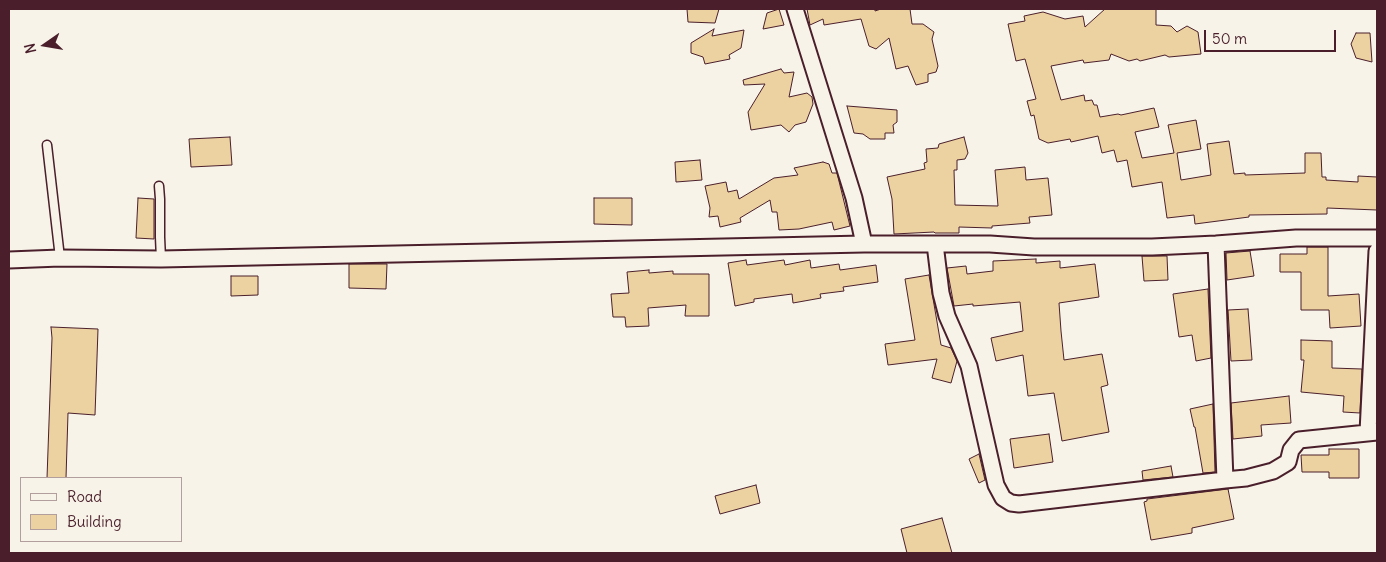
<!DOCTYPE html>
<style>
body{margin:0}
#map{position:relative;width:1386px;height:562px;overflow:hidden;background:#f7f3e8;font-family:Delius,sans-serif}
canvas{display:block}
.frame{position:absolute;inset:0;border:10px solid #4a1f2b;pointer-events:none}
.legend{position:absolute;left:20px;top:477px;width:162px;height:65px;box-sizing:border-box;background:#f7f3e8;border:1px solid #b29e9c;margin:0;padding:6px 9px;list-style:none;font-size:15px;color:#4a1f2b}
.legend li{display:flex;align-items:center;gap:10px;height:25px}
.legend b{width:25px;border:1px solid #b29e9c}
.north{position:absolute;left:20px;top:20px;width:50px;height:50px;-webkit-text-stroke:4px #f7f3e8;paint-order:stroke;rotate:257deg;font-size:14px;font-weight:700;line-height:20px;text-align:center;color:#4a1f2b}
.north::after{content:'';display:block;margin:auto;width:18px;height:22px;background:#4a1f2b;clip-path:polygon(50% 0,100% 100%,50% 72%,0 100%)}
.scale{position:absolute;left:1204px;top:30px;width:132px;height:22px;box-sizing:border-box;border:2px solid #4a1f2b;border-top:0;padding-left:6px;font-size:15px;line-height:18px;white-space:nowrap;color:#4a1f2b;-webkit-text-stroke:4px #f7f3e8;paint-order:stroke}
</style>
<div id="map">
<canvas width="1386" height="562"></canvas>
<div class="frame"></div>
<ul class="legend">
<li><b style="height:6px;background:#f7f3e8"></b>Road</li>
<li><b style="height:14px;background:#ecd1a1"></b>Building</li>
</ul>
<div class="north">N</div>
<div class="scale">50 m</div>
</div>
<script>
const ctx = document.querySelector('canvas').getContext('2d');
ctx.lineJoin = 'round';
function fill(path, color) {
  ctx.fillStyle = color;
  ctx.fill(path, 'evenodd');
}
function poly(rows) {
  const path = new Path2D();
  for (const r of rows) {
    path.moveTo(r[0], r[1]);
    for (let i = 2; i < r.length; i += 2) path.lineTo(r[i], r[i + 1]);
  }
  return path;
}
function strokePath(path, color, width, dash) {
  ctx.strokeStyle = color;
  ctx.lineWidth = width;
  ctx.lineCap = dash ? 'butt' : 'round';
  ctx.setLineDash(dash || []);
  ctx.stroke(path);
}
const building = poly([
 [687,9,719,9,715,23,688,22,687,9],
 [779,9,784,25,763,29,767,13,779,9],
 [807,9,875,9,875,11,881,9,910,9,912,24,923,24,934,32,932,39,938,66,936,72,928,74,928,82,916,85,908,66,896,69,889,38,876,49,869,46,861,19,824,25,823,19,810,25,807,9],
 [1105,9,1156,9,1156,25,1171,26,1177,32,1187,26,1198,32,1201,54,1169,57,1165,55,1140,61,1137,59,1129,61,1111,54,1109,60,1084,63,1083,60,1051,66,1061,100,1084,95,1085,101,1092,100,1094,105,1097,105,1100,117,1118,114,1121,115,1154,108,1159,127,1135,132,1142,158,1174,153,1168,125,1196,120,1201,149,1177,153,1181,180,1211,175,1207,144,1229,141,1234,174,1245,173,1245,175,1305,173,1305,153,1321,153,1322,177,1326,177,1326,180,1358,182,1358,176,1377,177,1377,210,1327,208,1327,214,1249,215,1249,217,1195,224,1194,215,1167,218,1162,182,1132,187,1127,160,1117,162,1114,150,1102,153,1098,136,1071,142,1070,139,1048,143,1039,139,1034,115,1031,116,1027,101,1036,99,1025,59,1016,61,1008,24,1025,21,1024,16,1043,12,1065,19,1083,16,1085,27,1105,9],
 [714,29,712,36,744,30,741,48,729,55,730,59,705,64,703,57,691,53,691,43,714,29],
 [1356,33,1370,33,1372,62,1356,58,1351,44,1356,33],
 [781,69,784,73,794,72,789,97,807,93,812,97,813,104,806,122,795,125,789,132,781,125,751,130,748,112,765,84,744,85,743,80,781,69],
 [847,106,897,110,897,122,893,125,894,133,885,133,885,139,870,139,863,134,854,133,847,106],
 [230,137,232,165,191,167,189,139,230,137],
 [964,137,968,153,965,159,957,160,957,170,954,170,955,205,998,206,995,170,1025,167,1026,180,1048,178,1052,215,1029,217,1030,223,992,226,992,228,959,227,959,233,935,233,934,232,894,234,892,199,887,177,925,169,924,163,927,162,926,149,938,148,939,144,964,137],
 [700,160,702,180,676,182,675,162,700,160],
 [823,162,829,164,832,173,837,173,850,226,834,230,832,222,799,229,779,230,777,212,772,212,770,200,740,218,741,222,720,227,718,216,709,217,710,208,705,186,726,182,728,192,737,190,739,199,774,178,798,175,794,168,823,162],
 [138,198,154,199,154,239,136,238,138,198],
 [594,198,632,198,632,225,594,224,594,198],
 [1307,247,1328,247,1328,296,1359,294,1361,326,1330,328,1329,310,1301,310,1301,272,1280,272,1280,254,1307,254,1307,247],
 [1250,251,1254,276,1227,280,1226,253,1250,251],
 [1142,256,1167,256,1168,280,1144,281,1142,256],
 [1036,259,1036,263,1060,261,1060,268,1095,264,1099,297,1059,303,1061,331,1064,360,1102,354,1108,385,1101,387,1109,432,1062,441,1054,393,1028,396,1023,355,996,361,991,338,1023,331,1020,302,973,306,973,304,954,306,947,268,966,266,967,274,993,271,993,261,1036,259],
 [746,260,747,265,784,260,785,265,810,260,811,268,839,264,840,270,876,265,878,282,843,287,844,291,820,294,821,298,793,303,792,294,754,299,754,302,735,306,728,263,746,260],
 [349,264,387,264,386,289,349,288,349,264],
 [649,270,649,273,673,271,673,274,709,274,709,316,685,316,686,305,648,308,649,326,626,327,625,317,613,317,611,294,629,293,627,272,649,270],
 [929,275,941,345,951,348,957,361,951,383,932,378,937,359,888,365,885,344,915,340,905,279,929,275],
 [231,276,258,276,258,295,231,296,231,276],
 [1208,289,1211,358,1196,361,1192,335,1179,337,1173,294,1208,289],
 [1248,309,1252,360,1231,361,1228,310,1248,309],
 [51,327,98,329,95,415,68,413,66,478,47,478,52,338,51,327],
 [1301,340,1332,341,1332,368,1362,369,1360,413,1343,412,1344,396,1301,392,1304,360,1301,360,1301,340],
 [1289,396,1291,423,1261,425,1262,436,1233,439,1231,403,1289,396],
 [1213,404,1215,472,1203,473,1195,427,1194,427,1190,409,1213,404],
 [1049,434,1053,462,1014,468,1010,439,1049,434],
 [1329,449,1359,449,1359,478,1329,478,1329,472,1302,472,1301,455,1329,455,1329,449],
 [979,454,985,480,979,483,969,459,979,454],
 [1171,466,1173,477,1143,480,1142,471,1171,466],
 [756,485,760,503,720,514,715,496,756,485],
 [1228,489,1234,519,1192,528,1192,533,1151,540,1144,502,1147,501,1147,499,1228,489],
 [942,518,952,553,907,553,901,529,942,518]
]);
fill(building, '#ecd1a1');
strokePath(building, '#4a1f2b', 1);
const service = poly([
 [47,145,60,258],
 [159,186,160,199,160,237,161,259]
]);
const minor = poly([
 [795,9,854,198,864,244],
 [935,244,941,293,947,316,969,366,996,485,1003,498,1011,503,1019,504,1225,480],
 [1216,244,1225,480,1246,478,1273,471,1288,462,1291,450,1299,440,1377,432],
 [9,260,60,258,161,259,864,244,990,244,1034,247,1152,247,1216,244,1296,238,1377,238],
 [1368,432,1377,251]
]);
strokePath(service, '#4a1f2b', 11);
strokePath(minor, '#4a1f2b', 19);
strokePath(service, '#f7f3e8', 8);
strokePath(minor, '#f7f3e8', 15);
</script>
